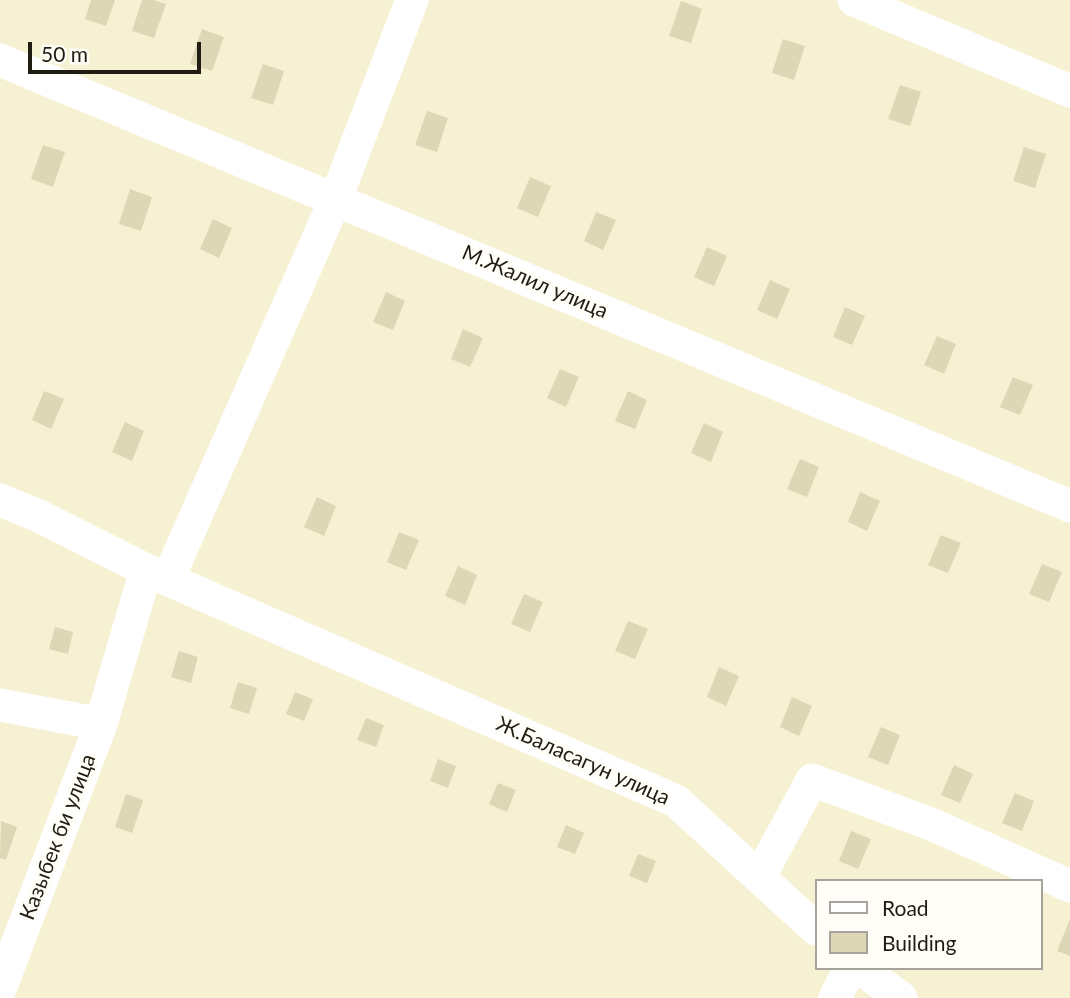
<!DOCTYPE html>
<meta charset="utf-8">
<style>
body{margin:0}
#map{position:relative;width:1070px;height:998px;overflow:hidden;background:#f6f1d2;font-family:Lato,sans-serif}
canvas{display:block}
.legend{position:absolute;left:815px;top:879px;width:228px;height:91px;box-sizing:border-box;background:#fefdf7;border:2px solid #a5a39b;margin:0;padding:9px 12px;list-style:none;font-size:21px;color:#1f1d12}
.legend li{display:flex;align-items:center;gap:14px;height:35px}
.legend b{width:35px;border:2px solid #a5a39b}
.scale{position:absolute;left:28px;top:42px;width:173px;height:32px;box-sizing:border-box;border:4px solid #1f1d12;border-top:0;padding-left:9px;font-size:21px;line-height:24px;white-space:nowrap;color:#1f1d12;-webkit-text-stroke:5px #fefdf7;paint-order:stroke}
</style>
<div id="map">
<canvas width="1070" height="998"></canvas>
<ul class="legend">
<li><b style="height:9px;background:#fff"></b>Road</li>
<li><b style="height:19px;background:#ddd7b6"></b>Building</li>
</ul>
<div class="scale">50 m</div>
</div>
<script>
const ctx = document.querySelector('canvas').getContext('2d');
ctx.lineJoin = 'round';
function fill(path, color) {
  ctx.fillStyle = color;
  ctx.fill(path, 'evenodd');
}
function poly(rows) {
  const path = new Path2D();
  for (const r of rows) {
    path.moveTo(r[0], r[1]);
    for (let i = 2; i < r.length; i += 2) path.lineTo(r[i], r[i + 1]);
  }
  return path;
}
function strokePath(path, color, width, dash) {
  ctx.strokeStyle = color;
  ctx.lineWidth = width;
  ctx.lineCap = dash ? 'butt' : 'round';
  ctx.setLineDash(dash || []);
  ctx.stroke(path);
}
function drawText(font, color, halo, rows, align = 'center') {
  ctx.font = font + ' Lato,sans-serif';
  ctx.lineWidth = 7;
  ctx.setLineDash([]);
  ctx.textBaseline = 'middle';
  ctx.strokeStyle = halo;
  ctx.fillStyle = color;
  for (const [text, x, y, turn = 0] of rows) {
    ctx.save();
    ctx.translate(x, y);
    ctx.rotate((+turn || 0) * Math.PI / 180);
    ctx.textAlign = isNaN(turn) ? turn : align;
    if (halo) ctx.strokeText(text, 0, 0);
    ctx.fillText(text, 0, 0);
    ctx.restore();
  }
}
fill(poly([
 [91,0,115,0,106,26,85,19],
 [142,0,154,0,166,4,154,38,132,31],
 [681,1,702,9,691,43,669,36],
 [202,29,224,37,212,71,190,64],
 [783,39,805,46,794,80,772,73],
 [263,64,284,71,273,105,251,98],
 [900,85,921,92,910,126,888,119],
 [427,111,448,118,437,152,415,145],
 [43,145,65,152,53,187,31,179],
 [1024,147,1046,154,1035,188,1013,181],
 [530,177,551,186,538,217,517,208],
 [130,189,152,197,141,231,119,224],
 [596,212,616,220,603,250,584,241],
 [213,219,232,228,219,258,200,249],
 [707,247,727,256,714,286,694,277],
 [770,280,790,289,777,319,757,310],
 [386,292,405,301,393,330,373,322],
 [845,307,865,316,852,345,833,337],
 [463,329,483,338,470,367,451,359],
 [937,336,956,344,944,374,924,365],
 [560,369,579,377,566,407,547,398],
 [1013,377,1033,385,1020,415,1000,407],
 [44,391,64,399,51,429,32,420],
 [628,391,647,400,635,429,615,421],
 [125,422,144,431,132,461,112,452],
 [704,423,723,432,711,462,691,453],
 [800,459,819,467,807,497,787,489],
 [860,492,880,501,867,531,848,522],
 [317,497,336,506,324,536,304,527],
 [399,532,419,540,406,570,387,562],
 [941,535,961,543,948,573,928,565],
 [1042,564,1062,572,1049,602,1029,594],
 [458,566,477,575,465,605,445,596],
 [524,594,543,602,530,632,511,624],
 [628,621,648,629,635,659,615,651],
 [55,627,73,632,68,654,49,649],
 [179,651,198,657,191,683,171,677],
 [719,667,739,676,726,706,707,697],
 [238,682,257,688,249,714,230,708],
 [295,692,313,699,304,721,286,714],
 [792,697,812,706,799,736,780,727],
 [366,718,384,725,376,747,357,740],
 [881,727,900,735,888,765,868,757],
 [438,759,456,766,448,788,430,781],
 [954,765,973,774,960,803,941,795],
 [498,783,516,790,507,812,489,804],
 [1015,793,1034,801,1022,831,1002,823],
 [126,794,143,800,132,833,115,827],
 [1,821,17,827,6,860,0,858],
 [566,825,584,833,575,854,557,847],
 [851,831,871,839,858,869,839,861],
 [638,854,656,861,647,883,629,876],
 [1070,919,1070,956,1057,951]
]), '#ddd7b6');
strokePath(poly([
 [854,0,1070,91],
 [0,60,1070,506],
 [0,500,39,516,146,570,676,801,816,929],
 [168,579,336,198,412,0],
 [0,705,101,724,146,570],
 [760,876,812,780,931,824,1070,886],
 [860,968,901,998],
 [0,989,101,724],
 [835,998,850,968]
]), '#fff', 33);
drawText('21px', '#1f1d12', '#fefdf7', [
 ["М.Жалил улица",535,282,23],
 ["Ж.Баласагун улица",583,761,24],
 ["Казыбек би улица",58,837,-69]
]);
</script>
